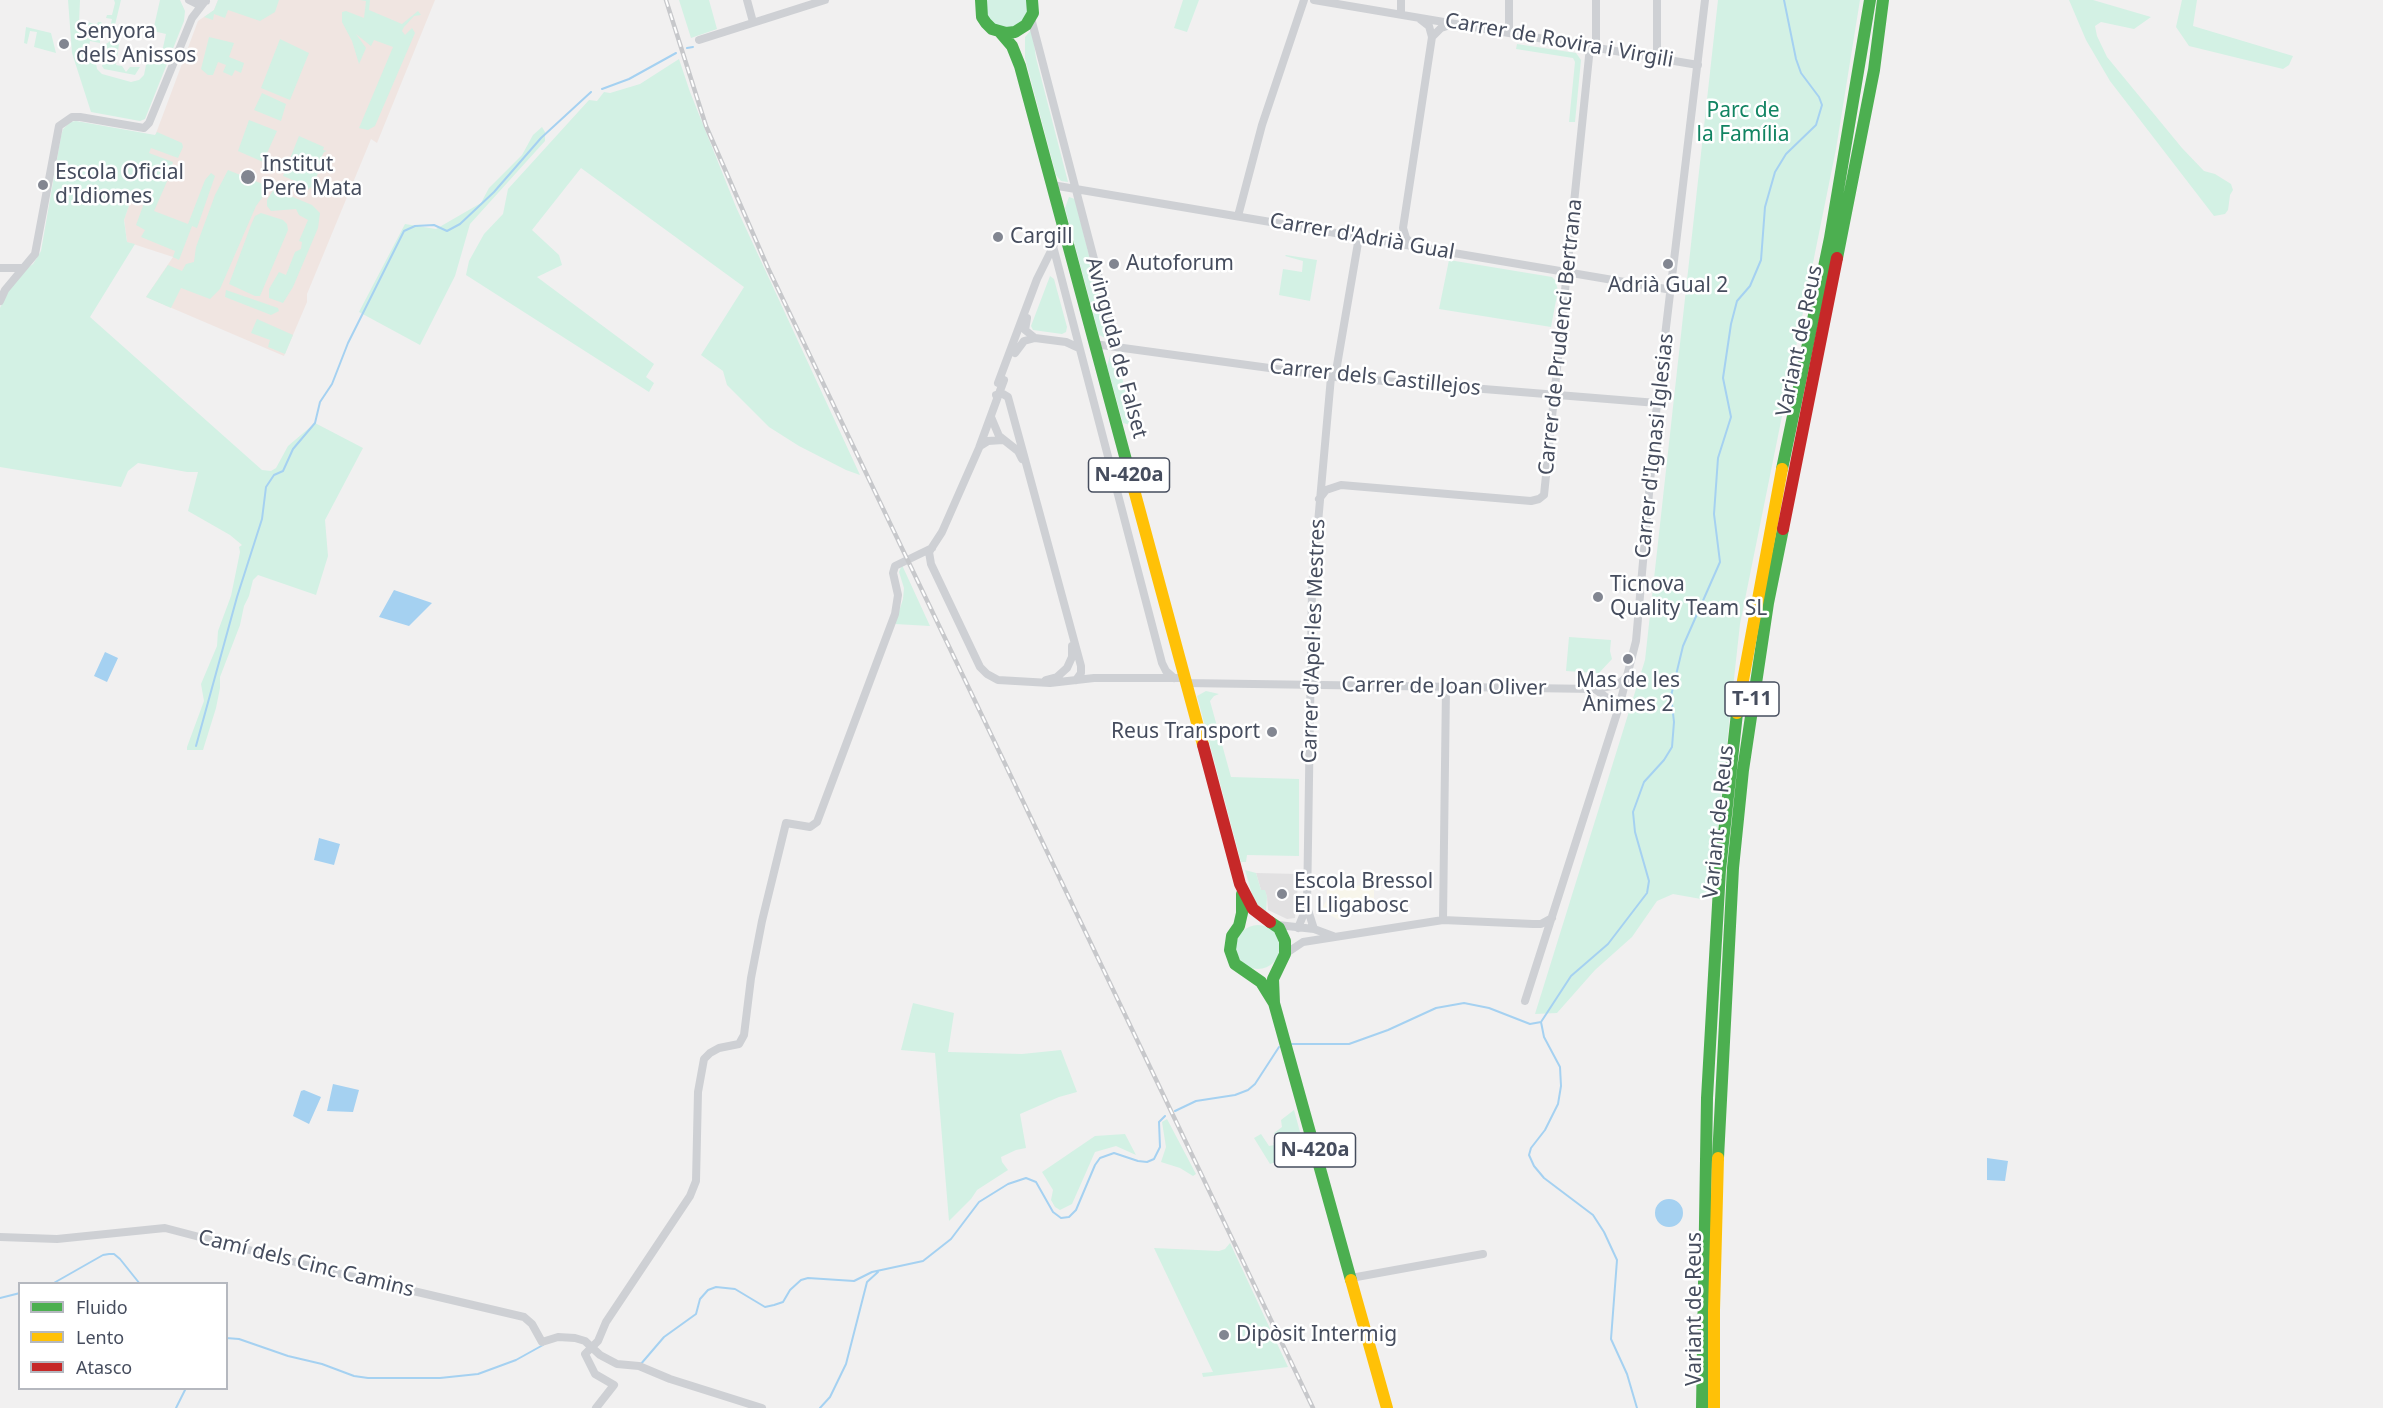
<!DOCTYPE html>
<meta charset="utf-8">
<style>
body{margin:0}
#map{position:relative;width:2383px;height:1408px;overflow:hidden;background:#f1f0f0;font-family:"Noto Sans",sans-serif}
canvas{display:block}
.legend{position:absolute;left:18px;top:1282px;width:210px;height:108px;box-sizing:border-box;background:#fff;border:2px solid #b5b8bf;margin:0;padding:8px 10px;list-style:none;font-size:18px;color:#464d5e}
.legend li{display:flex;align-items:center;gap:12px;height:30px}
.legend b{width:30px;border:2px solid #b5b8bf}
</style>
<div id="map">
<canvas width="2383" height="1408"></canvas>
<ul class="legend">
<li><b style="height:8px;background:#4caf50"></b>Fluido</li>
<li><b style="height:8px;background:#ffc107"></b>Lento</li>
<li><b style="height:8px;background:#c62828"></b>Atasco</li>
</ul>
</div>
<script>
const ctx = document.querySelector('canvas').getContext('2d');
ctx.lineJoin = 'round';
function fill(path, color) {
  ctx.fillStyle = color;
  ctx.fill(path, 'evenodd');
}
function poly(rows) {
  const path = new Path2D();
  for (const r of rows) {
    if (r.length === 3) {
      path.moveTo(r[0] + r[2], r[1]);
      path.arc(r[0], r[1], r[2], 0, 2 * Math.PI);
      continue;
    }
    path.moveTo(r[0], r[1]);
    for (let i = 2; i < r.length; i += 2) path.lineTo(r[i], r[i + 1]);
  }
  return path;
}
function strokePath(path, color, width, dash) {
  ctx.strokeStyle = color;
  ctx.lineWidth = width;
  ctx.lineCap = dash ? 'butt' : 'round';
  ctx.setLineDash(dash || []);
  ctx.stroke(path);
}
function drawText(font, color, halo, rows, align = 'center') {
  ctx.font = font + ' "Noto Sans",sans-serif';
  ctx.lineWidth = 5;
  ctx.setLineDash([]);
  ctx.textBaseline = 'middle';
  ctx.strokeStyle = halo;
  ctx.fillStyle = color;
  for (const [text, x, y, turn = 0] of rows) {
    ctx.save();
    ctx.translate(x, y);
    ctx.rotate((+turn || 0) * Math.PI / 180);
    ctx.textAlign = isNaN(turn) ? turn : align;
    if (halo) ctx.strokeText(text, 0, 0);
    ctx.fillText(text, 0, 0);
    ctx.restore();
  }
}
fill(poly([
 [1327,885,1374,886,1374,908,1350,911,1345,909,1339,920,1321,910,1327,900]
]), '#f8f6eb');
fill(poly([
 [1256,873,1299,874,1295,918,1287,919,1268,910,1267,897,1265,891,1261,890]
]), '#e2e1e2');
fill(poly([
 [218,0,435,0,377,143,371,139,307,294,307,302,284,356,146,297,173,257,127,242,124,219,198,21,214,10]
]), '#f0e5e1');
fill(poly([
 [68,0,80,0,79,23,87,33,97,36,100,40,100,43,90,41,86,59,96,63,97,69,102,74,131,82,139,80,144,75,149,50,162,52,166,34,153,31,160,0,180,0,185,11,184,21,145,119,140,121,91,112,72,53],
 [114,0,121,0,113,33,90,29,86,22,97,24,98,22,101,22,104,26,110,28,112,19,106,18,107,15,112,15,115,3],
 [218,0,279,0,275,12,260,21,228,10,225,18,214,14,213,20,204,17,214,10],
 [360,0,370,0,369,10,402,24,418,11,421,15,414,16,404,27,402,31,405,35,412,28,415,33,375,126,368,130,359,128,393,47,374,40,371,46,356,34,366,48,359,64,352,41,342,22,342,12,346,11,364,18,366,1],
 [679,0,709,0,717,29,691,38],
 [987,0,1027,0,1028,11,1020,24,1007,29,995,25,987,16],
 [1183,0,1199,0,1187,32,1174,28],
 [1718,0,1860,0,1836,149,1740,624,1710,897,1701,899,1673,894,1657,901,1632,937,1595,970,1557,1013,1535,1014,1645,660],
 [2069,0,2093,0,2151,17,2134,29,2101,22,2095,26,2097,36,2107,57,2182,148,2204,171,2215,174,2231,184,2233,190,2230,195,2228,210,2225,214,2214,216,2110,81,2086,40],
 [2182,0,2197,0,2193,26,2293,56,2289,65,2283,69,2189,46,2176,27],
 [26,27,51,33,56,53,34,47,37,32,30,31,27,44,24,43],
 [1032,29,1036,58,1068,182,1061,181,1056,175,1025,58,1025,37],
 [119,35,124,35,120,37,116,65,122,66,126,72,130,67,140,67,135,75,104,69,102,66,106,44],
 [209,37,234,43,229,57,244,63,241,73,235,70,232,76,223,72,226,65,218,62,213,75,208,75,201,69],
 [280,39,309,53,290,100,261,88],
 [1517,44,1576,53,1581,60,1575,122,1569,122,1575,62,1573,58,1516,49],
 [679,59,690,92,736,207,860,475,846,470,799,446,769,427,727,385,723,371,701,355,744,287,581,168,532,230,559,255,562,265,537,277,654,364,646,377,654,383,649,392,466,275,469,261,484,234,503,214,508,189,589,100,597,101,604,92,610,93,640,84],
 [262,93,286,104,281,121,254,110],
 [249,120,277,131,263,162,238,151],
 [76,121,155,135,157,132,182,143,183,147,178,158,151,148,149,153,173,162,169,177,154,211,188,224,205,180,211,173,215,176,197,228,192,226,179,260,173,257,175,251,141,237,145,230,136,225,143,206,142,203,131,200,124,220,127,242,135,244,90,317,262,470,271,471,276,468,288,446,315,423,363,448,325,520,328,556,316,595,258,575,253,580,249,596,244,606,240,625,220,677,220,688,216,708,203,750,187,750,187,747,204,701,201,684,217,646,218,631,231,596,240,552,239,547,242,545,230,535,188,511,198,472,187,472,138,463,128,471,121,487,0,467,0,308,6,294,26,269,33,264,41,251,61,136,63,129,70,122],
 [542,127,545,132,545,141,470,224,455,276,420,345,359,312,405,224,436,229,481,203,489,188,522,155,533,135],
 [299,136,324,147,323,150,327,151,324,152,319,162,322,164,321,166,317,165,315,172,318,173,312,188,310,187,308,190,302,187,302,184,283,176],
 [228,170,270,187,256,206,220,289,210,299,181,288,171,308,146,297,168,265,182,271,186,264,194,262,196,247,215,195],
 [274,189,312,205,320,213,318,228,293,287,283,303,269,298,269,289,279,272,286,275,295,252,301,249,302,242,299,241,308,220,299,215,296,209,271,211,267,206,267,200],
 [1069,197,1075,199,1110,340,1099,335,1065,208],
 [261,213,283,220,287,224,288,230,260,296,255,296,229,284,251,225,255,216],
 [1286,255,1317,260,1310,301,1279,295,1283,269,1302,272,1303,261,1285,256],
 [1449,260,1552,277,1555,280,1558,290,1551,327,1439,309],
 [1050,276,1054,279,1067,327,1066,332,1062,334,1033,330,1031,326],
 [226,290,278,308,279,311,271,315,225,297],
 [257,319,293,335,285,354,268,347,270,340,251,333],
 [1119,351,1123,352,1116,358,1135,421,1133,422,1134,426,1123,423,1107,366,1110,356],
 [902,565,930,626,895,624,903,599,904,588,899,572],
 [1569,637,1611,640,1610,651,1612,659,1599,673,1566,671],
 [1206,691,1219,694,1214,696,1210,701,1231,777,1299,779,1299,856,1247,855,1246,862,1241,862,1197,696],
 [1245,870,1256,873,1261,890,1265,890,1267,897,1266,912,1260,908,1254,901],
 [1258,947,22],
 [913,1003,954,1013,948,1052,1022,1054,1061,1050,1077,1092,1059,1097,1020,1114,1026,1148,1016,1150,1001,1157,1002,1162,1008,1170,977,1190,971,1199,949,1221,935,1053,901,1050],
 [1294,1110,1303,1143,1299,1144,1298,1140,1280,1147,1283,1159,1270,1164,1254,1138,1261,1134,1269,1146,1274,1145,1273,1143,1278,1139,1274,1133,1282,1127,1281,1120],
 [1167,1119,1196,1174,1193,1176,1180,1168,1161,1162,1166,1147,1162,1122],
 [1125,1134,1136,1155,1116,1146,1095,1152,1072,1204,1060,1210,1055,1207,1051,1200,1053,1190,1042,1172,1095,1136],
 [1230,1243,1288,1367,1203,1377,1202,1373,1213,1372,1154,1248,1219,1251,1225,1249]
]), '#d3f1e4');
fill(poly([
 [394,590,432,603,409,626,379,617],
 [105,652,118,658,107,682,94,676],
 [319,838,340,844,334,865,314,860],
 [333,1084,359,1090,353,1112,327,1111],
 [304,1090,321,1097,309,1124,293,1116,301,1091],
 [1987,1158,2008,1161,2005,1181,1987,1180],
 [1669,1213,14]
]), '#a5d1f1');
strokePath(poly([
 [687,48,693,47],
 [602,89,629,79,676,53],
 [196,746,237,597,262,519,266,487,274,475,283,471,293,449,315,423,320,402,332,384,348,343,404,231,415,226,434,225,447,231,460,224,494,192,541,138,591,92],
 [1541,1022,1571,976,1608,944,1647,893,1649,881,1635,832,1633,812,1644,782,1664,760,1672,747,1674,722,1671,696,1683,646,1720,562,1714,514,1718,458,1731,417,1723,378,1731,324,1737,301,1750,286,1761,260,1765,207,1775,172,1786,154,1816,125,1822,105,1819,97,1801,73,1796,59,1784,0],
 [1541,1022,1544,1037,1560,1067,1561,1086,1558,1104,1545,1130,1531,1148,1529,1155,1534,1166,1544,1178,1593,1215,1604,1232,1617,1260,1611,1339,1627,1374,1637,1408],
 [1292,1044,1349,1044,1388,1030,1436,1008,1464,1003,1489,1008,1530,1024,1541,1022],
 [1175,1111,1196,1101,1235,1095,1248,1090,1255,1084,1279,1047],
 [52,1284,103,1255,109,1254,114,1254,120,1259,140,1284],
 [0,1298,20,1293],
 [226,1338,239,1339,288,1356,322,1364,354,1376,368,1378,440,1378,478,1374,516,1360,543,1345],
 [640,1365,664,1337,696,1314,700,1299,708,1290,716,1287,735,1289,765,1307,774,1305,783,1302,790,1290,801,1280,808,1278,854,1281,872,1272,923,1261,951,1239,979,1202,1008,1184,1026,1178,1036,1182,1053,1212,1061,1218,1069,1217,1076,1210,1095,1165,1100,1158,1114,1153,1138,1161,1147,1162,1154,1159,1160,1147,1159,1122,1165,1116],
 [176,1408,186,1388],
 [820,1408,830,1397,846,1364,867,1282,878,1272]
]), '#a5d1f1', 2);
strokePath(poly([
 [189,0,197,4,206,1],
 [747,0,753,22],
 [1314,0,1698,65],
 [1657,0,1657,58],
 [1401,14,1401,0],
 [1031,18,1117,347],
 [1509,32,1509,0],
 [1432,37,1441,28,1453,24],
 [699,40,825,0],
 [1596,47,1596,0],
 [1052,185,1672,290],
 [1238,216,1262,125,1304,0],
 [1413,245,1406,238,1403,228,1432,37,1429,26,1420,19],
 [1053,246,1162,663,1166,671,1174,678],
 [0,268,22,268],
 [0,301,5,290,35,254,59,126,72,117,80,117,144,128,149,123,192,18,205,1],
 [1027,318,1025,330,1035,338],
 [1094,344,1335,377,1657,403],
 [1015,353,1024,341,1035,338,1066,342,1079,348],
 [1335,377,1359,237],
 [1004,380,979,448,942,532,929,552,931,564,980,667,987,674,998,680,1050,683,1094,678,1184,678],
 [998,383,1037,279,1063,227],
 [996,395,1003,394,1008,397,1023,452,1081,666,1081,673,1076,680],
 [991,417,999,436,1018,451,1022,459],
 [980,446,988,441,1003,440],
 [1319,499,1326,490,1341,485,1531,501,1539,499,1544,495,1590,47],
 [1046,680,1057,677,1067,668,1072,657,1072,646],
 [1185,683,1595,689,1617,685,1627,677],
 [1595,689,1619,707],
 [1307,907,1314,929],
 [1443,920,1446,687],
 [1278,925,1314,929,1333,936],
 [1298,928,1307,906,1312,590,1331,377],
 [1285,954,1303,942,1443,920,1533,924,1541,924,1552,918],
 [1525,1001,1619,707,1636,641,1657,403,1705,0],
 [0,1237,57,1239,165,1228,345,1275,524,1317,532,1324,542,1342,558,1337,575,1338,585,1341,600,1355,617,1364,639,1366,670,1379,762,1408],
 [1351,1278,1483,1254],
 [596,1408,614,1385,595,1374,585,1354,598,1341,606,1322,690,1196,696,1181,698,1092,704,1059,710,1053,719,1048,739,1044,744,1035,751,978,762,921,786,823,810,827,817,822,895,614,898,595,893,573,895,566,932,548]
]), '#ced0d4', 8);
strokePath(poly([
 [981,0,982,17,986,23,992,29,1006,33,1015,32,1026,25,1033,13,1032,0],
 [1000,32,1012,46,1020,66,1133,486],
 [1837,258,1874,70,1883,0],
 [1782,469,1830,238,1870,0],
 [1242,894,1242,913,1239,926,1232,936,1230,950,1235,964,1261,982,1274,1003,1351,1280],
 [1270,922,1279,928,1285,941,1285,954,1273,979,1274,1003],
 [1718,1158,1733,868,1743,770,1768,603,1783,529],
 [1702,1408,1707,1098,1720,870,1737,713]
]), '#4caf50', 12);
strokePath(poly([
 [1133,486,1203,745],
 [1737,713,1782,469],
 [1351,1280,1387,1408],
 [1714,1408,1714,1310,1718,1158]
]), '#ffc107', 12);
strokePath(poly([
 [1783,529,1837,258],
 [1203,745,1240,884,1253,909,1270,922]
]), '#c62828', 12);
const rail = poly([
 [666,0,706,126,768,268,1313,1408]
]);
strokePath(rail, '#c7c8cb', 4.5);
strokePath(rail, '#fff', 2, [7]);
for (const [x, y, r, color] of [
 [64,44,6,"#828691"],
 [248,177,8,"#828691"],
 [43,185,6,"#828691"],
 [998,237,6,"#828691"],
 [1114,264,6,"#828691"],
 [1668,264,6,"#828691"],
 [1598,597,6,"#828691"],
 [1628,659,6,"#828691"],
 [1272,732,6,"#828691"],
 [1282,894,6,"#828691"],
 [1224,1335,6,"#828691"]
]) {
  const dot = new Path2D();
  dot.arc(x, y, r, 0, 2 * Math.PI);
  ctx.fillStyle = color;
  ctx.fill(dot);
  strokePath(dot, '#fff', 2);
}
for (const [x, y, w] of [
 [1129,475,81],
 [1752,699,54],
 [1315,1150,81]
]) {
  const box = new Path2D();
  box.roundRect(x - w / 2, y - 17, w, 34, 4.5);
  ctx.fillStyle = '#fff';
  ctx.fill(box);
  strokePath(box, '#464d5e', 1.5);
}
drawText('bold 20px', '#464d5e', null, [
 ["N-420a",1129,475],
 ["T-11",1752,699],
 ["N-420a",1315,1150]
]);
drawText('21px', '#464d5e', '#fff', [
 ["Senyora",76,32],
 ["dels Anissos",76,56],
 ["Institut",262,165],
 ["Pere Mata",262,189],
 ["Escola Oficial",55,173],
 ["d'Idiomes",55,197],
 ["Cargill",1010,237],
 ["Autoforum",1126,264],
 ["Adrià Gual 2",1668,286,"center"],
 ["Ticnova",1610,585],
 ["Quality Team SL",1610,609],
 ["Mas de les",1628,681,"center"],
 ["Ànimes 2",1628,705,"center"],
 ["Reus Transport",1260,732,"right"],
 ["Escola Bressol",1294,882],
 ["El Lligabosc",1294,906],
 ["Dipòsit Intermig",1236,1335]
], 'left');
drawText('21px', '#464d5e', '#fff', [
 ["Carrer de Rovira i Virgili",1559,41,10],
 ["Carrer d'Adrià Gual",1362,237,10],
 ["Carrer de Prudenci Bertrana",1561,337,-84],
 ["Variant de Reus",1800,341,-78],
 ["Avinguda de Falset",1116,348,75],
 ["Carrer dels Castillejos",1375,378,6],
 ["Carrer d'Ignasi Iglesias",1655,446,-84],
 ["Carrer d'Apel·les Mestres",1314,641,-88],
 ["Carrer de Joan Oliver",1444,687,1],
 ["Variant de Reus",1719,822,-84],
 ["Camí dels Cinc Camins",306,1264,14],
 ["Variant de Reus",1695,1309,-90]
]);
drawText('21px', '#118462', '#fff', [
 ["Parc de",1743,111],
 ["la Família",1743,135]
]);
</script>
